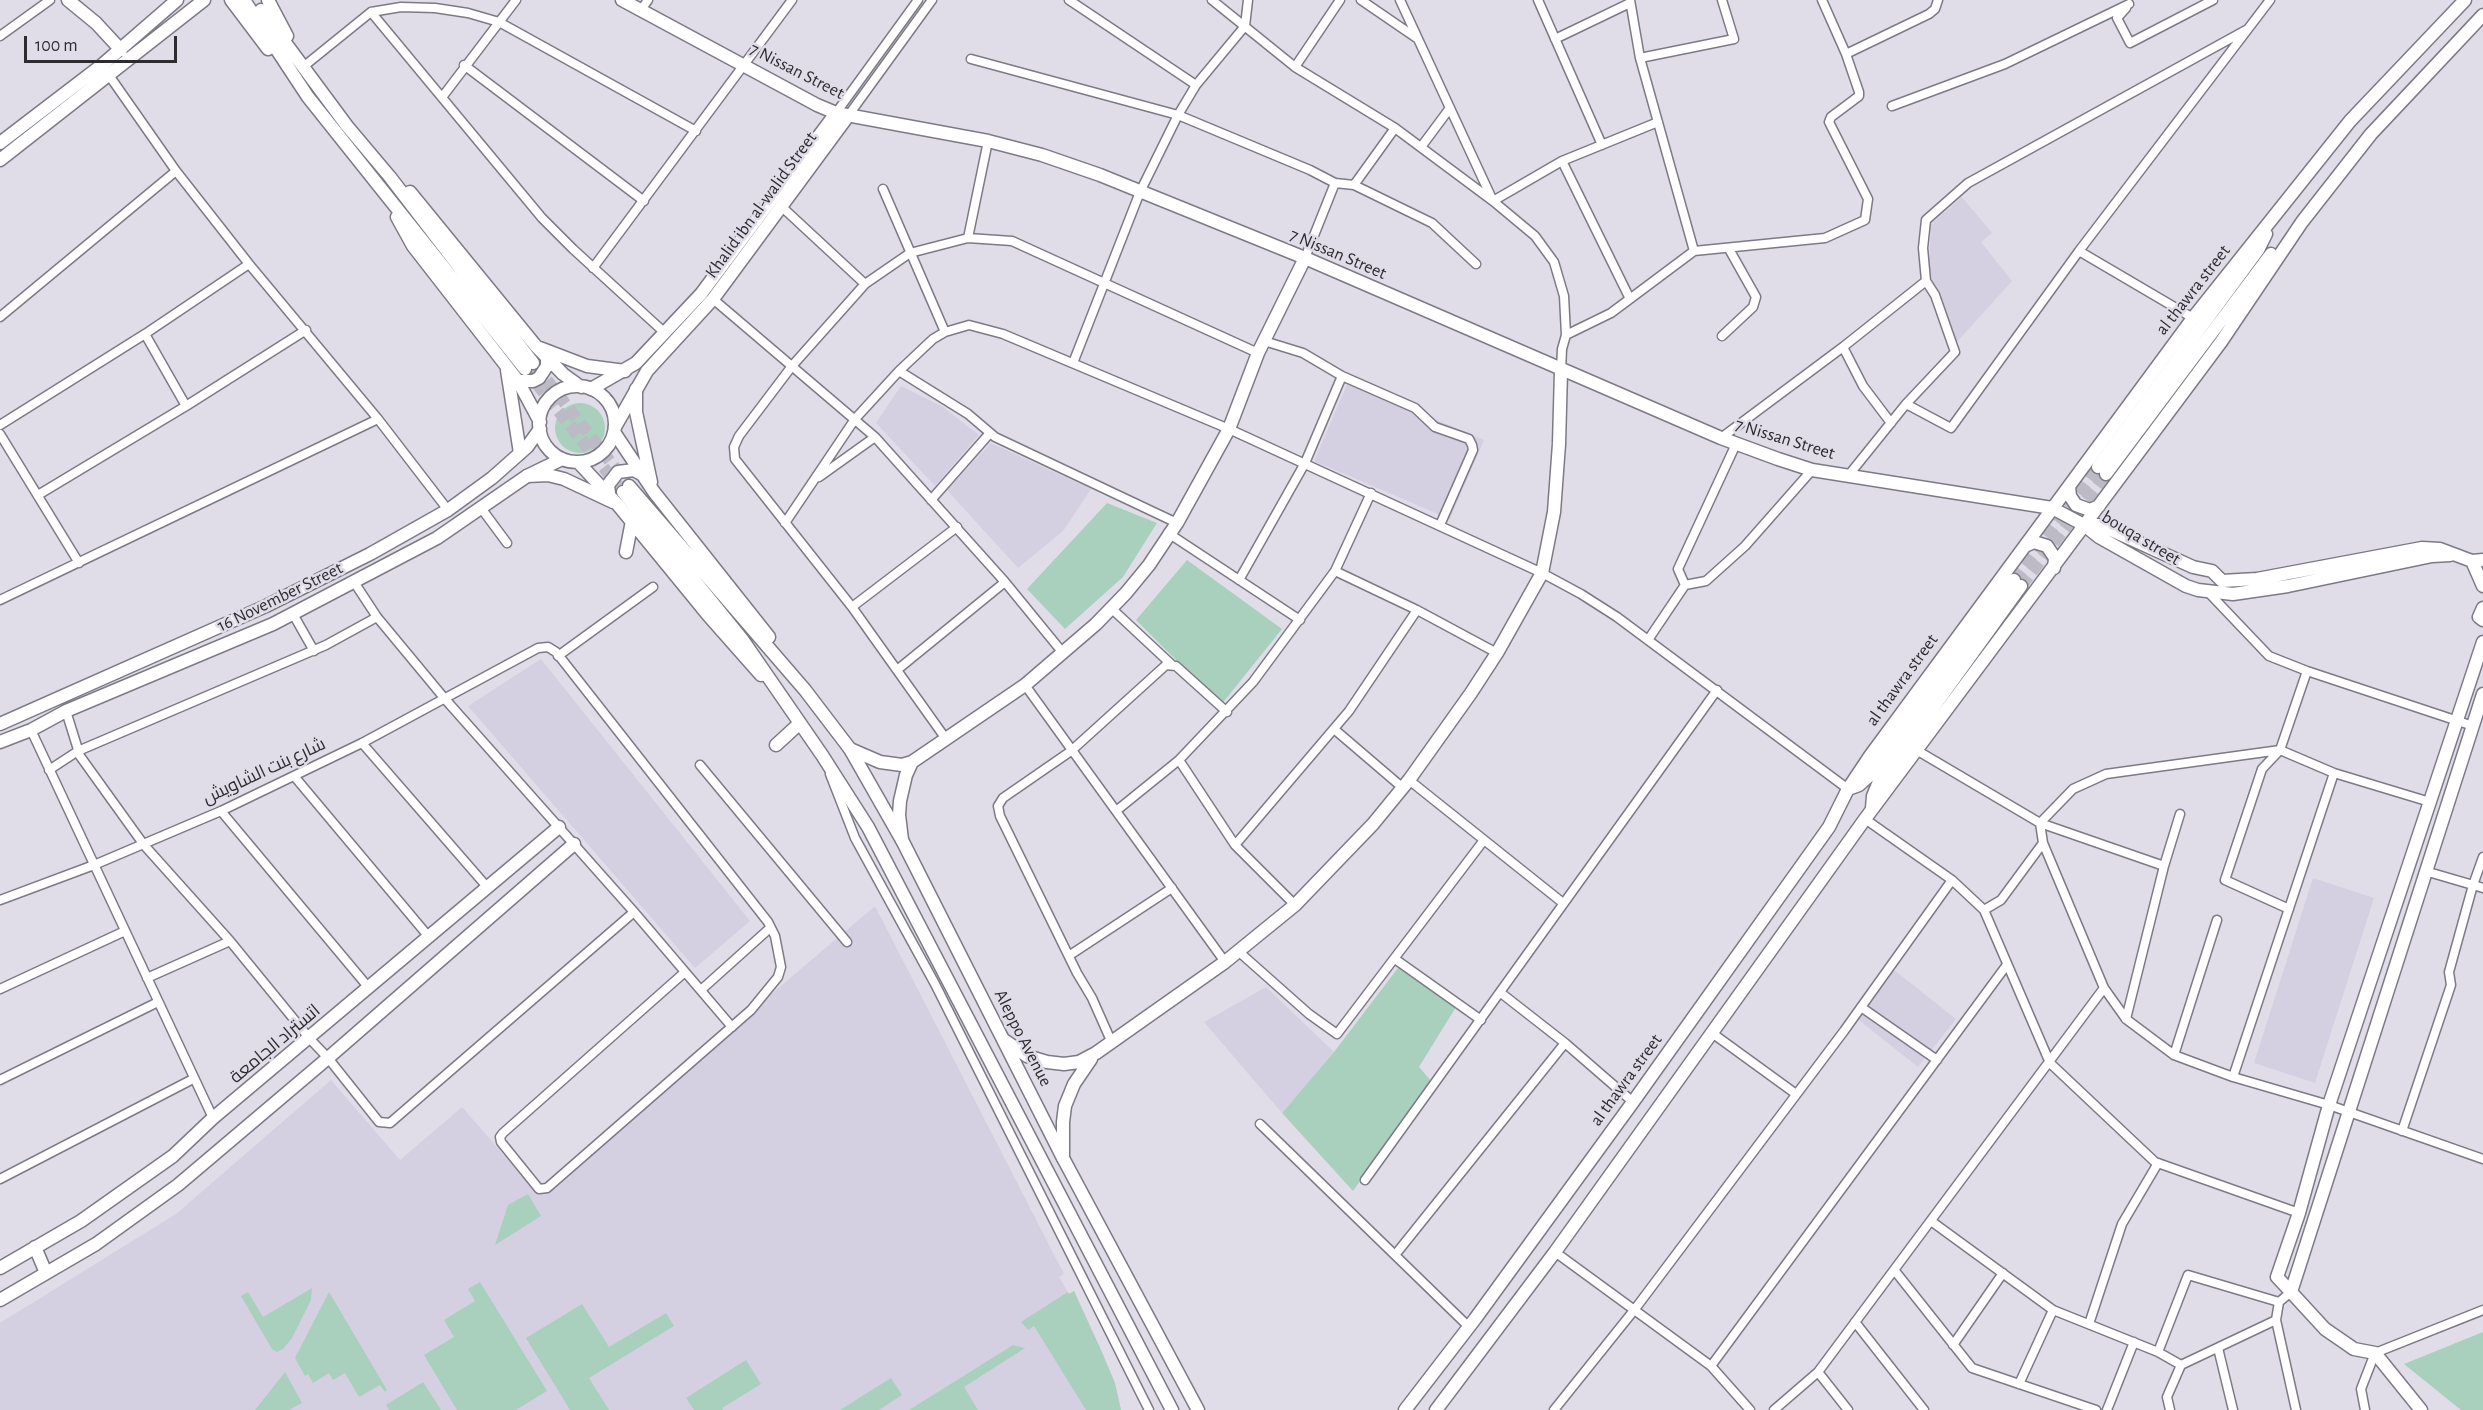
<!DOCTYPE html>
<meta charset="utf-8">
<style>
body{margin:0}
#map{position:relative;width:2483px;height:1410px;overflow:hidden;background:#e0dde9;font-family:"Alegreya Sans",sans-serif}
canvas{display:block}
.scale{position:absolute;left:24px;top:36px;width:153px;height:27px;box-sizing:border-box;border:3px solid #2e2c31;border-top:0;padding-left:8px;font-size:18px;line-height:21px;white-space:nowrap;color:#2e2c31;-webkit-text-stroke:4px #e0dde9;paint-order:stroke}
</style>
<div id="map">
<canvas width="2483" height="1410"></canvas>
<div class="scale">100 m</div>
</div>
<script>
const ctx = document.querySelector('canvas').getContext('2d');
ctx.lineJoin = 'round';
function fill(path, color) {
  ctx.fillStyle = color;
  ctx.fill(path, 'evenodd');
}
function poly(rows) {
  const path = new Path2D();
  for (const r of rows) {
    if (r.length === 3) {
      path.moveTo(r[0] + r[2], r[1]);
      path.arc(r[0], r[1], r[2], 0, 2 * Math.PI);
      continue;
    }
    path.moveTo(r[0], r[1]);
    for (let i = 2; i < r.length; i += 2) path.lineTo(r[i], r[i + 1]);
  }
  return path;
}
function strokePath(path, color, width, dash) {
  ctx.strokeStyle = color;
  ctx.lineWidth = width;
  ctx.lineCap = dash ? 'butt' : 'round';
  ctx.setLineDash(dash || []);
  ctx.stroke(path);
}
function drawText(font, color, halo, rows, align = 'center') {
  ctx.font = font + ' "Alegreya Sans",Cairo,sans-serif';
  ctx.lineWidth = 5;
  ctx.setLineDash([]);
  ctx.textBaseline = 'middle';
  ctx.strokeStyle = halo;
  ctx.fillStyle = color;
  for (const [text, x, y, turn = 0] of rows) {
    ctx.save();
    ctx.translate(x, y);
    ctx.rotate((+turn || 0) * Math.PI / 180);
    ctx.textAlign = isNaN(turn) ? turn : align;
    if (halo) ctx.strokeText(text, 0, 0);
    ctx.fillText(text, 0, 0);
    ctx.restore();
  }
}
fill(poly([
 [1962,197,1992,233,1981,242,2012,281,1955,344,1937,297,1929,269,1931,224],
 [1348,382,1484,440,1450,519,1314,461],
 [901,386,943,407,979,435,935,486,876,423],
 [991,443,1091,489,1063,531,1018,568,947,490],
 [541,659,750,921,695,968,468,706],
 [2313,878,2374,898,2315,1083,2254,1063],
 [875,906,1064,1274,1059,1277,1069,1294,1074,1291,1101,1350,1115,1383,1121,1410,0,1410,0,1323,176,1214,331,1080,400,1160,462,1107,537,1193],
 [1894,970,1956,1019,1918,1067,1856,1018],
 [1266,987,1334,1052,1282,1113,1204,1022]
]), '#d5cfe2');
fill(poly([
 [580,428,25],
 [1107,503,1157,523,1123,577,1065,629,1027,589],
 [1187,560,1282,629,1221,705,1136,620],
 [1401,964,1456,1007,1419,1067,1431,1081,1353,1191,1282,1113,1334,1052],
 [528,1194,541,1216,495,1245,508,1205],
 [480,1282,547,1391,516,1410,457,1410,424,1355,454,1337,444,1320,475,1301,468,1289],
 [312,1288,311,1300,292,1338,283,1349,277,1352,272,1349,241,1296,248,1292,263,1317],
 [1074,1291,1101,1350,1115,1383,1121,1410,1086,1410,1034,1326,1028,1330,1021,1322,1068,1292,1069,1294],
 [329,1292,387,1390,385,1392,380,1385,359,1397,345,1373,333,1380,329,1373,313,1383,308,1374,305,1376,295,1358],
 [582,1304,609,1347,666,1313,674,1326,589,1378,609,1410,570,1410,526,1338],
 [2483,1332,2483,1410,2461,1410,2404,1364],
 [1013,1345,1025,1348,964,1387,978,1410,909,1410],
 [746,1360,761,1384,722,1408,723,1410,694,1410,686,1398],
 [285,1372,302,1403,289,1410,255,1410],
 [891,1378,902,1395,879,1410,840,1410],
 [423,1382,441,1410,389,1410,386,1405]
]), '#a9d0bc');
strokePath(poly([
 [2014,580,2098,467],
 [2021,586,2106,474]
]), '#bcbac4', 12, [12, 6]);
strokePath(poly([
 [536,366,629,486],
 [525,369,623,492]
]), '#bcbac4', 12, [12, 6]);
const street = poly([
 [1069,0,1196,85],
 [1212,0,1295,67,1395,128,1493,201,1535,236,1554,262,1564,296,1566,335,1562,349,1561,371],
 [1361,0,1418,39],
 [1400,0,1493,201,1562,161,1658,122],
 [1538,0,1602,145],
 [1822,0,1846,54],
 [2126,8,2117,18,2130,43,2213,0],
 [641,10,648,0],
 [371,12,542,218,573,249,665,333],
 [0,36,50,0],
 [1555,39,1630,3],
 [1640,58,1734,39,1722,0],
 [971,59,1178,115,1310,170,1335,183,1354,185,1432,223,1476,264],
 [464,65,644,201],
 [303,67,371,12,401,7,435,8,468,13,499,22,696,131],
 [1295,67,1340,0],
 [106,71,176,171,249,264,378,419,448,510],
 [443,96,516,0],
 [1892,106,2005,64,2129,4],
 [836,113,918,0],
 [848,116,932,0],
 [1421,147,1450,108],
 [1562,161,1630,299],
 [1354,185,1395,128],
 [883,189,945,332],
 [782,207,865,284],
 [968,238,988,141],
 [1694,251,1825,238,1865,220,1868,199,1829,122,1831,117,1859,96,1859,92,1846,54,1929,14,1935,9,1938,0],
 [2079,251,2193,318],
 [1305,258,1335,183],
 [593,268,792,0],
 [713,299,875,437,1005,582,1063,653],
 [0,317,176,171],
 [145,334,186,406],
 [1566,335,1611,313,1694,251,1640,58,1630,0],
 [1722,336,1753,307,1756,297,1729,249],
 [1264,341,1303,353,1342,376],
 [1843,347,1863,386,1891,423],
 [1073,363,1140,192,1178,115,1196,85,1245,26,1248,0],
 [899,371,968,414,995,437,1177,523],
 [1906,404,1951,428,2079,251,2270,0],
 [0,425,145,334,249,264],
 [0,434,79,563],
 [1721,438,1843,347,1926,281],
 [1848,476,1906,404,1955,352,1935,295,1926,281,1923,248,1926,220,1968,183,2246,30],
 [819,477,875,437],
 [38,495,186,406,306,330],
 [931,500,990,433],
 [481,508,507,543],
 [785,523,855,419,899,371,933,339,945,332,969,325,1003,334,1229,429,1542,573,1581,594,1617,617,1848,789],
 [1168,533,1300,620],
 [1335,571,1417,610,1497,653],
 [1239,580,1305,463,1342,376,1415,408,1435,427,1469,439,1472,445,1473,450,1440,525],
 [354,582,377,617,445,699,634,912,732,1027],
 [1685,585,1706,581,1745,546,1812,470],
 [2208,592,2269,656,2307,671,2473,726],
 [0,600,378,419],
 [852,607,957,527],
 [1111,608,1171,664],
 [293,614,314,651],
 [1648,640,1685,585,1678,569,1736,444],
 [558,656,653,587],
 [897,670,1005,582],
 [1025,685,1225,962],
 [66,711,80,756,144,845,230,941,310,1039,328,1058,379,1122,390,1123,634,912],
 [1334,729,1403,788],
 [31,730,213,1118],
 [946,739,852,607,735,459,734,447,739,436,792,366,865,284,910,253,968,238,1012,241,1258,353],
 [362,743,488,888],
 [1918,751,2040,823,2164,866],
 [1179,760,1235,845,1295,905],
 [700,765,847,942],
 [49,770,78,751,326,645,377,617],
 [830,774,855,838,935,984,1149,1410],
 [294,776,429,937],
 [1409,780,1563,903],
 [2430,802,2334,773,2280,750,2106,774,2073,789,2040,823,2043,843,2104,988,2126,1019,2174,1055,2233,1077,2329,1105,2483,1159],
 [221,811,369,988],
 [1116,811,1179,760,1253,682,1335,571,1371,493],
 [1865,819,1952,880,1984,910,2050,1063,2155,1162,2299,1213],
 [1235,845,1349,711,1417,610],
 [2425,871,2483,888],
 [0,900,94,865,221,811,362,743,538,648,548,647,556,652,768,922,775,936,781,967,778,977,751,1010,547,1188,539,1189,501,1142,500,1137,503,1133,685,972],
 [2289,909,2225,880,2262,769,2280,750,2307,671],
 [1984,910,2001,900,2043,843],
 [1238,951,1309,1014,1337,1034,1484,840],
 [1070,955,1172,888],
 [1395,959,1481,1020],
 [147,978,230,941],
 [0,989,125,931],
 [701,990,770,928],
 [1501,993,1565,1043,1633,1102],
 [1861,1007,1937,1060],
 [2126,1019,2164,866,2180,814],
 [1712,1033,1796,1094],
 [1112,1043,1092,998,1077,973,1000,816,998,806,1003,798,1071,751,1166,665,1176,666,1227,712],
 [2174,1055,2217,920],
 [2233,1077,2334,773],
 [0,1080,158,1002],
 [1260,1124,1469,1327],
 [2402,1131,2451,985,2449,972,2473,885,2483,857],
 [0,1179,193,1079],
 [1365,1180,1717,690],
 [1931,1221,2053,1310,2158,1352,2181,1365],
 [1555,1252,1711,1366,1750,1410],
 [1395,1255,1565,1043],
 [1895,1271,1972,1368,2096,1410],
 [2276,1320,2296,1410],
 [1855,1322,1924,1410],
 [2089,1324,2122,1224,2158,1163],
 [1953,1345,2003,1273],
 [2218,1348,2233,1410],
 [2158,1352,2188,1275,2279,1302],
 [1711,1366,2006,966],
 [1818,1372,1848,1410],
 [2019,1384,2053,1310],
 [1554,1410,1635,1309,1844,1031,1952,880],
 [1774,1410,1818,1372,2104,988],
 [2107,1410,2134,1342],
 [2170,1410,2167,1397,2181,1365,2276,1320,2279,1302,2291,1292],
 [2365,1410,2361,1389,2375,1353,2483,1310]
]);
const secondary = poly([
 [68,0,96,23,121,50],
 [622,0,817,105,836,113,988,141,1042,155,1100,175,1305,258,1721,438,1778,459,1812,470,2052,508,2084,525,2099,537,2186,586,2198,590,2233,594,2288,586,2432,556,2450,555],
 [0,143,102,65,177,0],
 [0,160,204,0],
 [591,389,636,363,701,294,836,113],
 [615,427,647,371,713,299,848,116],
 [2098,467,2258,250,2266,234],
 [2106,474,2271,254],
 [2069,486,2070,496,2076,505,2090,510,2099,506],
 [2084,525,2098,525,2109,529,2193,567,2212,571,2222,581,2257,579,2422,548,2440,549,2472,561,2483,560],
 [2025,546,2034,542,2047,546,2055,558,2054,568],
 [2472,561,2483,586],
 [2483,608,2479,617,2483,620],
 [2483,642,2329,1105,2299,1213,2277,1277,2291,1292,2483,694],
 [0,724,266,606,370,554,448,510,492,478,527,447,540,429],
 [0,742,31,730,66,711,273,624,437,538,527,476,562,459],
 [850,749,880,762,902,765,912,762,1025,685,1096,624,1126,593,1149,565,1177,523,1229,429,1258,353,1305,258],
 [1848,789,1859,785,1869,776,2014,580],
 [1872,808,1873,796,1878,784,2021,586],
 [902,840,899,815,900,801,906,775,912,762],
 [1004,1040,1027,1056,1047,1062,1064,1064,1079,1062,1096,1053,1225,962,1295,905,1373,824,1409,780,1471,693,1497,653,1542,573,1554,512,1559,444,1561,371],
 [1063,1158,1063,1122,1065,1106,1074,1084,1091,1059],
 [35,1247,46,1273],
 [0,1268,81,1221,173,1156,213,1118,559,827],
 [2291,1292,2325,1329,2354,1349,2375,1353,2421,1410],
 [0,1300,96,1244,178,1185,328,1058,574,844],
 [1405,1410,1475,1319,1633,1102,1829,827,1848,789,1870,756,2193,318,2350,121,2465,0],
 [1436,1410,1555,1252,1865,819,2221,342,2302,222,2371,134,2483,15]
]);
const primary = poly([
 [231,0,268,49],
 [244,0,308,97,525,369],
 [268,0,287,36],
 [261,10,347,126,390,177,533,363],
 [410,192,535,345,563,374,581,387],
 [397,217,413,246,518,381,540,422],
 [540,348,587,366,625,371],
 [507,370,520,453],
 [518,381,533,381,539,378,547,366,547,359],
 [577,424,38],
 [636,389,636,412,651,482],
 [614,432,654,492,769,637],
 [578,462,618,505,708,615,761,675],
 [527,476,548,475,564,479,613,502],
 [629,486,805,690,850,749,903,842,1063,1158,1198,1410],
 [623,492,742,639,822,755,868,827,1172,1410],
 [609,493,608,485,618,472,634,470,641,474],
 [626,552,632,521],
 [776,745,800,723]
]);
strokePath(street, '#7d7a85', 11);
strokePath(secondary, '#7d7a85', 15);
strokePath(primary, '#7d7a85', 15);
strokePath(street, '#fff', 8);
strokePath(secondary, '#fff', 12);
strokePath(primary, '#fff', 12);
drawText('18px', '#2e2c31', '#e0dde9', [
 ["7 Nissan Street",797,71,27],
 ["Khalid ibn al-walid Street",761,205,-54],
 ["7 Nissan Street",1338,254,23],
 ["al thawra street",2193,290,-52],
 ["7 Nissan Street",1785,439,17],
 ["bouqa street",2141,538,31],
 ["16 November Street",280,597,-26],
 ["al thawra street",1902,680,-54],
 ["شارع بنت الشاويش",264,771,-25],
 ["Aleppo Avenue",1023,1038,63],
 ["اتستراد الجامعة",275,1044,-40],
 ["al thawra street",1626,1080,-54]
]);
</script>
